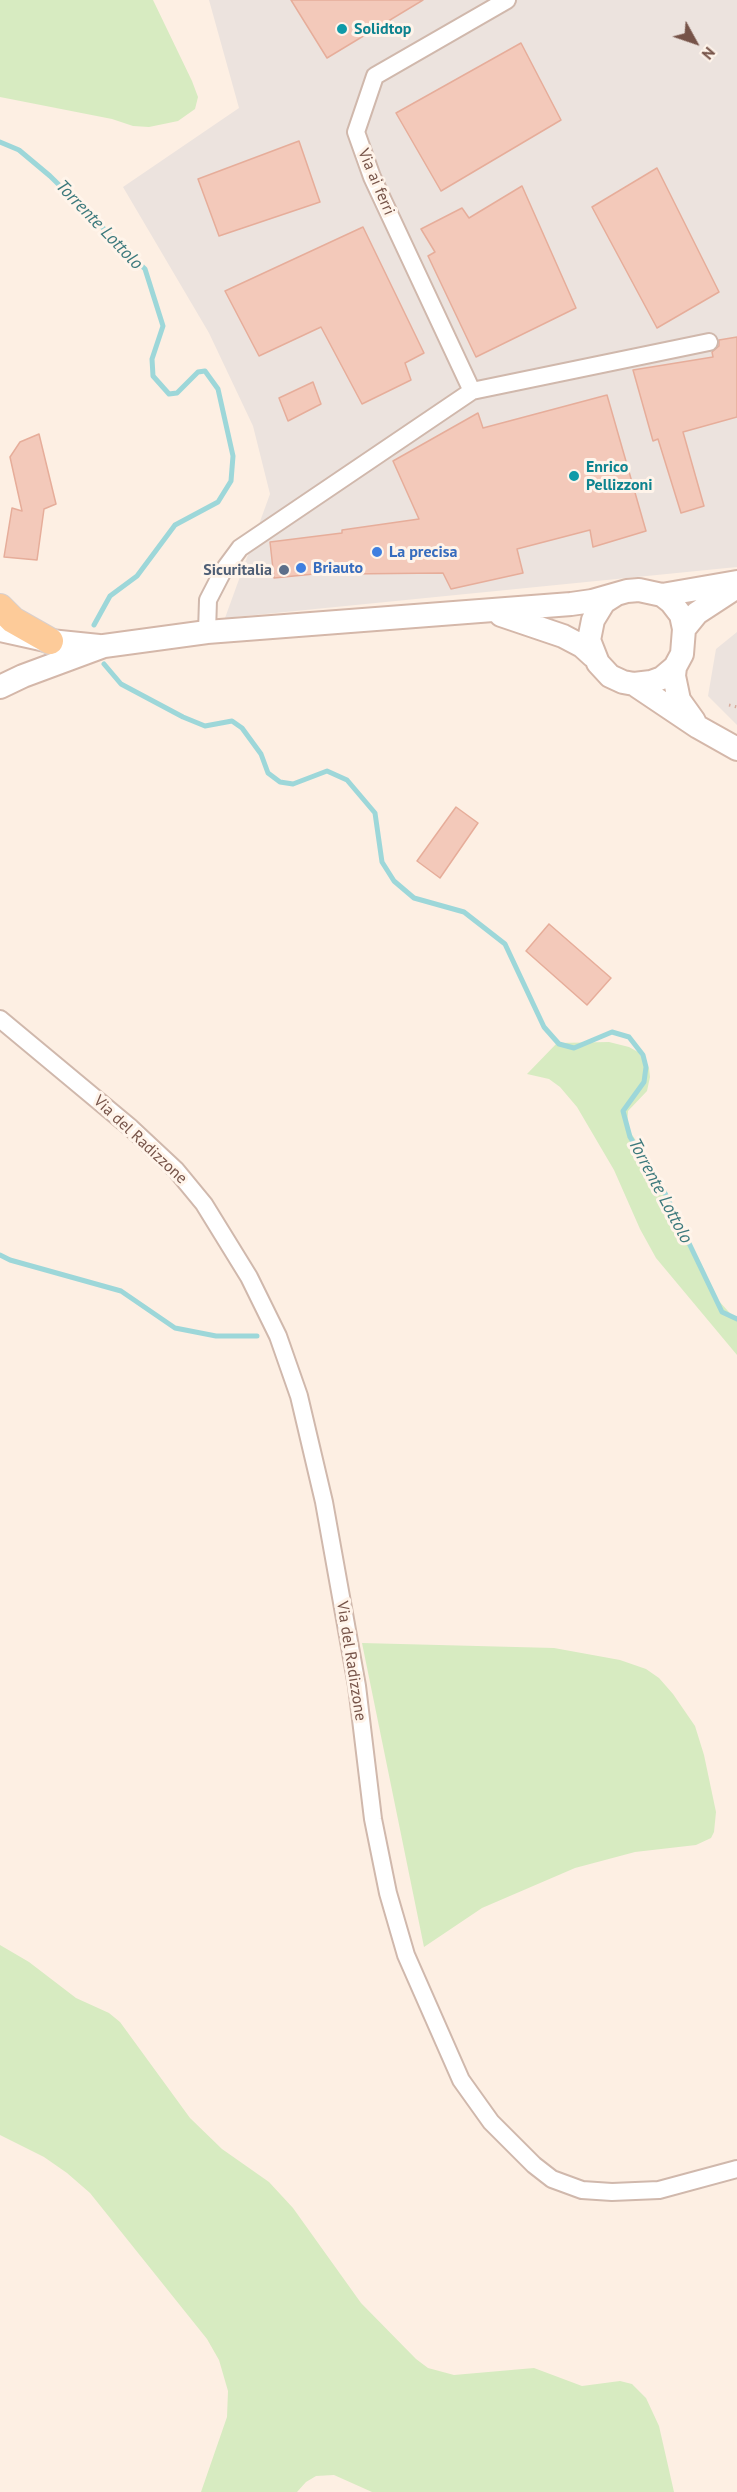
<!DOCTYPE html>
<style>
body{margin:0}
#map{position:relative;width:737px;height:2492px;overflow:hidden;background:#fdefe3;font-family:"PT Sans",sans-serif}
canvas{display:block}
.north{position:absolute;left:665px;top:12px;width:60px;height:60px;-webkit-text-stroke:4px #fff4ea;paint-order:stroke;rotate:130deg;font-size:16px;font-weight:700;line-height:24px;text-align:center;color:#765348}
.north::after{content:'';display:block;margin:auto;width:21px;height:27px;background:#765348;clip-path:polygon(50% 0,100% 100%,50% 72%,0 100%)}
</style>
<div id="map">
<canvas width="737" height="2492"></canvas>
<div class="north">N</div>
</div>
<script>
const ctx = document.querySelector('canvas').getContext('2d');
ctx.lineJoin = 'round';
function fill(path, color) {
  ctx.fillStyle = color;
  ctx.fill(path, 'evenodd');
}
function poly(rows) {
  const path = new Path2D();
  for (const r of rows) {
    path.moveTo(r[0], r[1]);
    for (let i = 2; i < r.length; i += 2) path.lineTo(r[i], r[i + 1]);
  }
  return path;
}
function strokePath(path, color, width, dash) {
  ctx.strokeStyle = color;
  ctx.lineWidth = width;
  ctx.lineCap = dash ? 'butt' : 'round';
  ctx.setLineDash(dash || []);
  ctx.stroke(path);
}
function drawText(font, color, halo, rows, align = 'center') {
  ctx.font = font + ' "PT Sans",sans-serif';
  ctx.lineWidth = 6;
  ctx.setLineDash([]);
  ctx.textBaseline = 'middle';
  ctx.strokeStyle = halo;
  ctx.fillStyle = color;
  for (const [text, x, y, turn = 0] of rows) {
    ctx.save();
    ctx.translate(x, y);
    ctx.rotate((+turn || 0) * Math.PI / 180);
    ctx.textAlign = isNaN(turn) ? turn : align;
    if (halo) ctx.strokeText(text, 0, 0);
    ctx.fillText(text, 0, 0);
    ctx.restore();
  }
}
fill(poly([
 [209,0,737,0,737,567,225,618,270,494,253,426,209,333,123,187,239,108],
 [737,632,737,725,708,696,716,649]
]), '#ece3de');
fill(poly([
 [0,0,153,0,192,81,198,97,195,109,178,121,149,127,133,126,112,119,0,97],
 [609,1042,629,1047,638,1052,649,1068,650,1077,647,1091,628,1111,627,1127,648,1159,718,1300,737,1321,737,1355,656,1258,640,1229,614,1170,577,1107,560,1087,549,1079,527,1074,557,1043],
 [362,1643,554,1648,620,1660,646,1669,659,1678,673,1694,695,1726,704,1755,716,1812,714,1832,711,1838,696,1845,635,1852,575,1868,482,1908,424,1947],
 [0,1945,29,1962,76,1998,109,2013,120,2022,190,2118,222,2149,269,2182,293,2208,361,2303,416,2359,428,2368,454,2375,534,2368,582,2386,620,2381,632,2384,646,2398,659,2426,674,2492,372,2492,334,2475,316,2476,306,2482,297,2492,201,2492,227,2417,228,2391,219,2360,207,2339,90,2193,67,2173,44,2157,0,2135]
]), '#d7ebc1');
strokePath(poly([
 [0,142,19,150,50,176,145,269,163,326,152,359,153,376,169,394,177,393,198,372,205,371,218,389,233,456,231,481,218,502,175,525,137,576,110,596,94,625],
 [104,664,121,684,183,717,205,726,232,721,242,728,261,754,268,773,280,782,293,784,327,771,347,780,375,813,382,862,394,881,414,898,464,912,505,944,544,1027,559,1044,574,1048,612,1032,629,1037,643,1055,646,1067,644,1082,623,1111,630,1137,663,1189,722,1312,737,1319],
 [0,1255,10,1260,121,1291,175,1328,216,1336,257,1336]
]), '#9dd7d9', 5);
const building = poly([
 [291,0,423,0,327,58,291,0],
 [521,43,561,120,441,191,396,113,521,43],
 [299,141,320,202,219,236,198,179,299,141],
 [657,168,719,292,657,328,592,207,657,168],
 [522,186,576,308,476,357,428,256,435,252,421,229,462,208,469,218,522,186],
 [363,227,424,353,405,363,411,380,362,404,321,327,259,356,225,291,363,227],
 [737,337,737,417,683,432,704,506,681,513,658,439,653,441,633,370,713,357,712,352,719,346,719,340,737,337],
 [313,382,321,404,288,421,279,398,313,382],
 [607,395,646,531,593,547,590,530,517,549,523,573,451,589,443,573,344,574,344,571,274,578,270,542,342,533,342,530,419,519,393,461,478,413,483,428,607,395],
 [39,434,56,504,44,509,37,560,4,557,12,508,22,511,10,457,20,442,39,434],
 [456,807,478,823,440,878,417,861,456,807],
 [549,924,611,978,587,1005,526,951,549,924]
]);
fill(building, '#f3c9ba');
strokePath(building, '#e6ad9a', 1.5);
const street = poly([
 [472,391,372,177,356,132,375,76,507,0],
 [207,632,208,600,223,571,240,548,472,391,709,342],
 [0,1019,131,1128,176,1170,204,1204,249,1277,278,1336,299,1396,324,1502,357,1686,373,1819,388,1893,406,1955,461,2080,491,2122,534,2165,552,2179,582,2190,612,2192,659,2190,737,2169]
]);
const secondary = poly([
 [662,595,737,582],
 [501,615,563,636,582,646,593,656],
 [684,629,697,613,737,587],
 [0,630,50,641,99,646],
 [675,667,674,676,679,700,694,721],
 [634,684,698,727,737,749],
 [0,687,23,676,104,646,207,632,571,604,592,601,627,591,639,590,662,595,671,602,681,615,684,629,682,654,675,667,662,678,651,682,634,684,623,682,610,676,598,663,589,640,593,620,604,602,615,595]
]);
const primary = poly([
 [0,607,13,620,50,641]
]);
strokePath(street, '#d0b8ac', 20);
strokePath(secondary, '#d4b7a9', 26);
strokePath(primary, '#d9cfcc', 28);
strokePath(poly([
 [729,705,737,707]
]), '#d8ac9d', 3, [1.5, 4.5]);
strokePath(street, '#fff', 16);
strokePath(secondary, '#fff', 22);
strokePath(primary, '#fdcb99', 26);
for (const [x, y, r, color] of [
 [342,29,6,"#0f9aa8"],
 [574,476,6,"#0f9aa8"],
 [377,552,6,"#3f7fe0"],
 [301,568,6,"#3f7fe0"],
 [284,570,6,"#5c6f8a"]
]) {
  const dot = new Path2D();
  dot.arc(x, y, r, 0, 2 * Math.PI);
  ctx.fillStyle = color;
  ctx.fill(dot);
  strokePath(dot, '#fff4ea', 2);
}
drawText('bold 16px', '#0d838f', '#fff4ea', [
 ["Solidtop",354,29],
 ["Enrico",586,467],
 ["Pellizzoni",586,485]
], 'left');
drawText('16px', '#765348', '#fff4ea', [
 ["Via ai ferri",376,182,67],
 ["Via del Radizzone",140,1140,43],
 ["Via del Radizzone",351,1661,81]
]);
drawText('bold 16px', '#366cbe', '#fff4ea', [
 ["La precisa",389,552],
 ["Briauto",313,568]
], 'left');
drawText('bold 16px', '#4e5e75', '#fff4ea', [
 ["Sicuritalia",272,570]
], 'right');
drawText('italic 18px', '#3c797c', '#fff4ea', [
 ["Torrente Lottolo",99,225,46],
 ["Torrente Lottolo",660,1191,62]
]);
</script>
